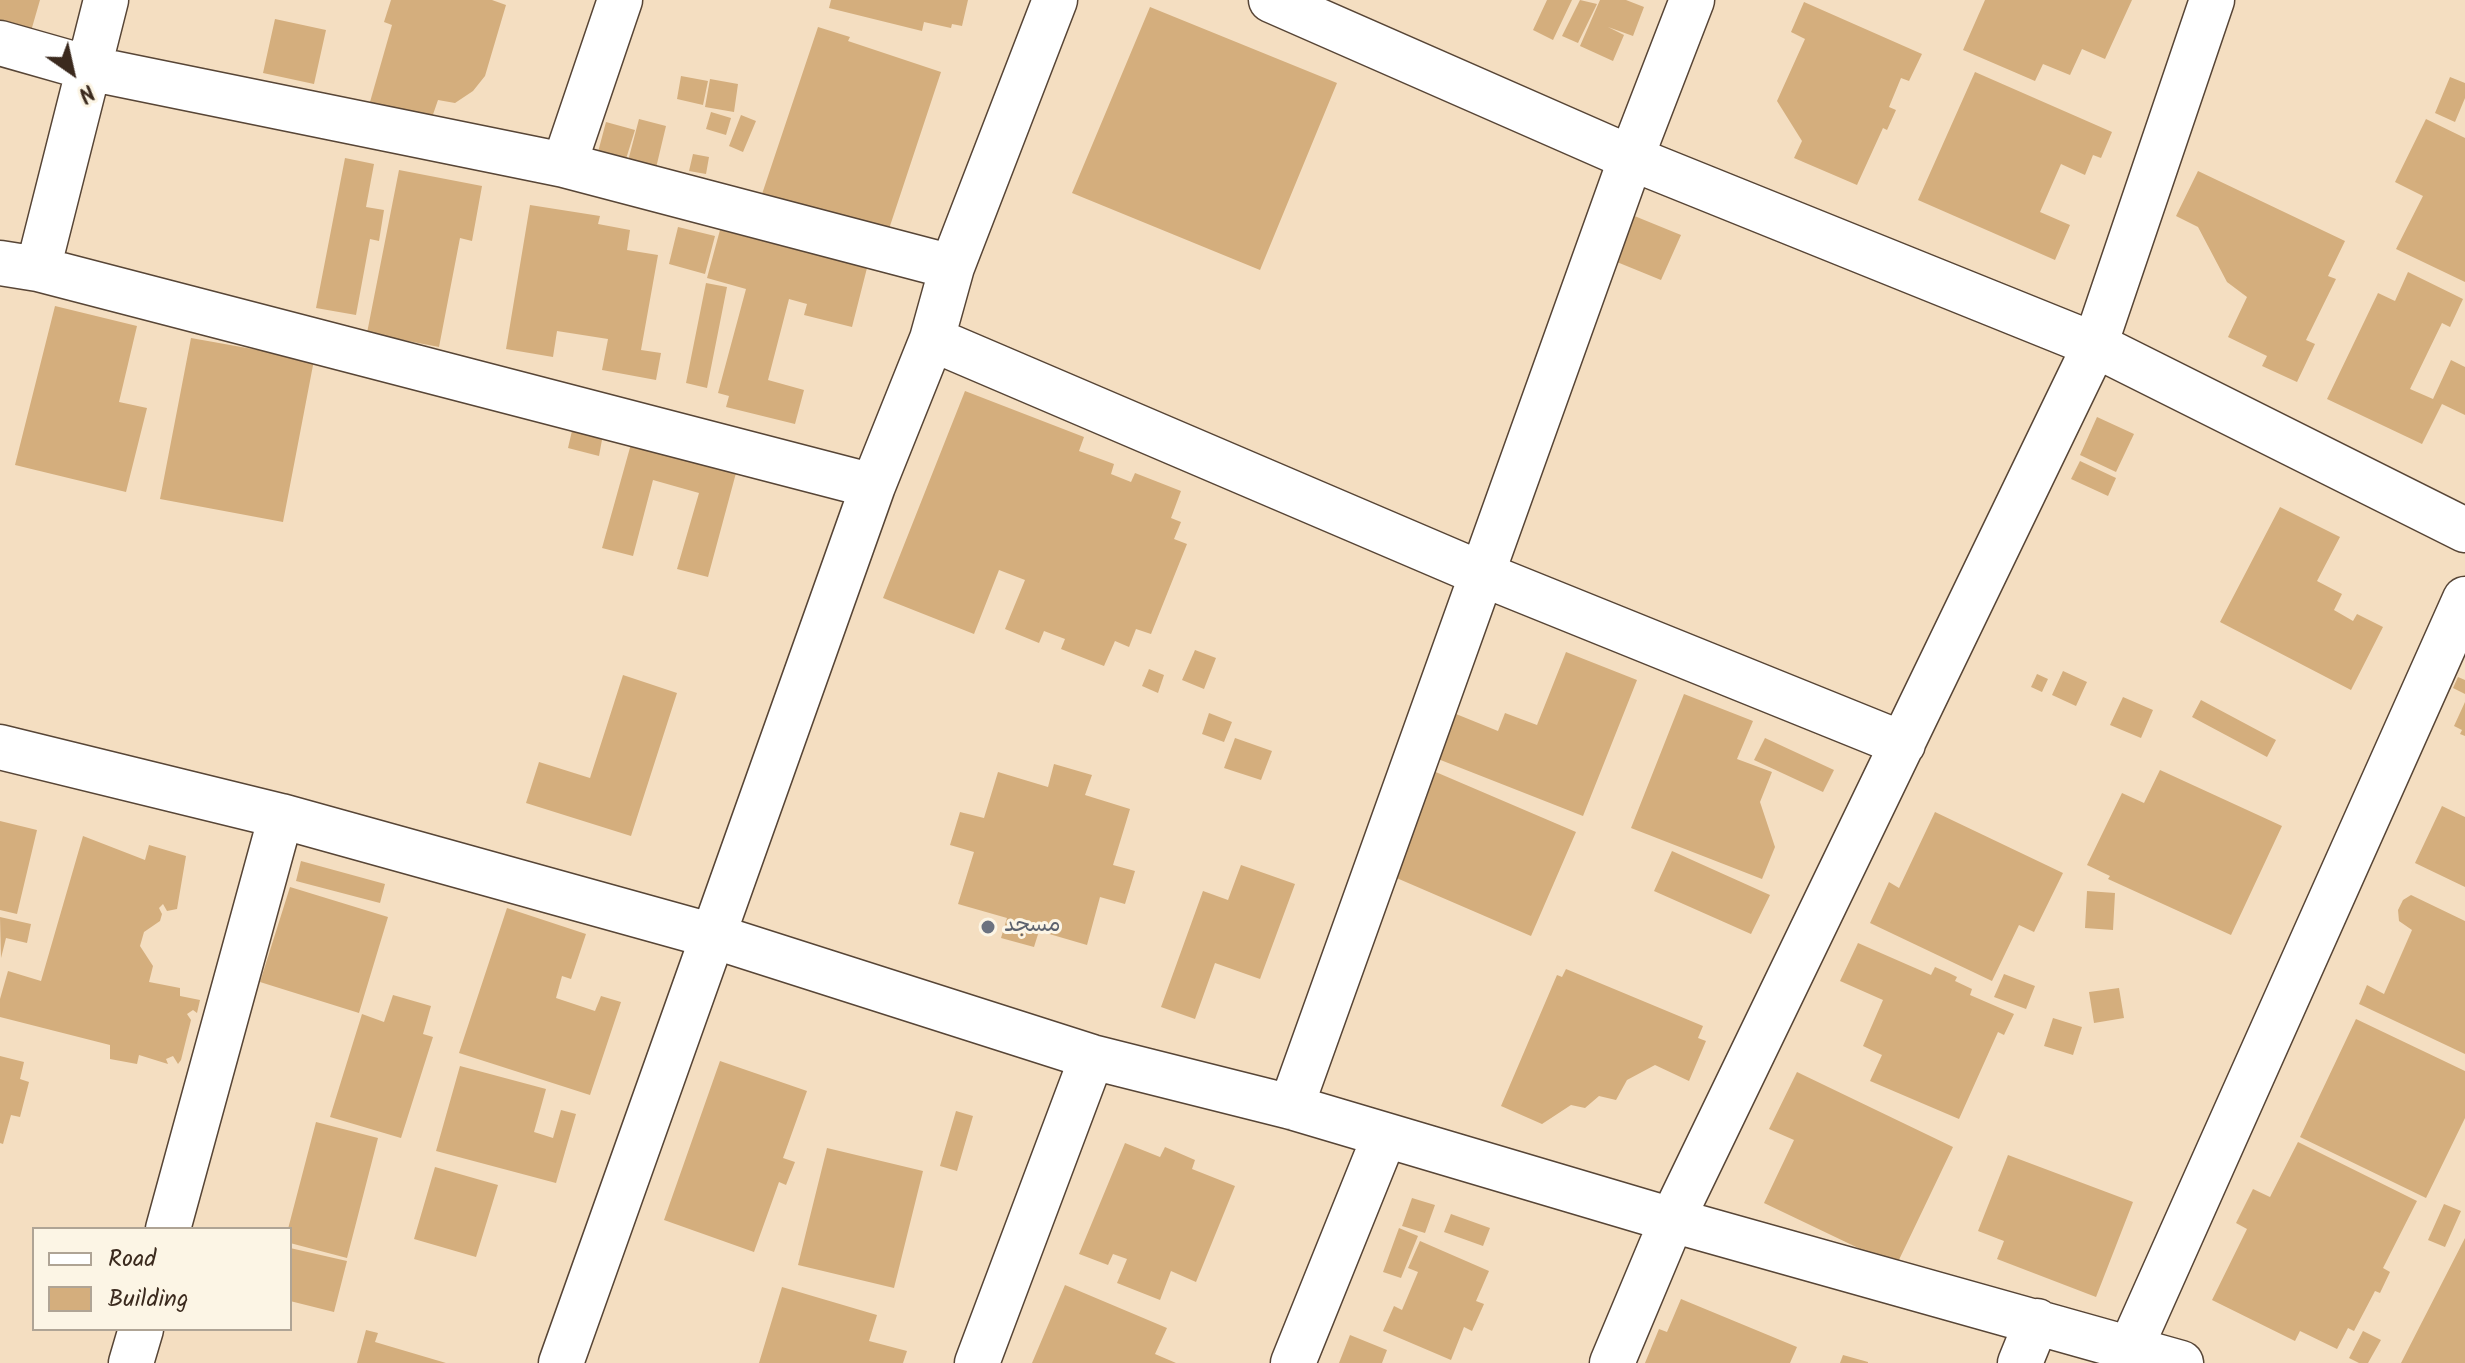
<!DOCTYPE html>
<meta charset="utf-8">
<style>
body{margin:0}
#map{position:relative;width:2465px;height:1363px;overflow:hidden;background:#f4dec1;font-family:Kalam,sans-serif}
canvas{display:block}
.legend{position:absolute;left:32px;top:1227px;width:260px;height:104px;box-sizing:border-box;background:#fcf5e5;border:2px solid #afa495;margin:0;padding:10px 14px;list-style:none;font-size:24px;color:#3b2a1e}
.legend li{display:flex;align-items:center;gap:16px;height:40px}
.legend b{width:40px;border:2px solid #afa495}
.north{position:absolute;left:32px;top:32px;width:80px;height:80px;-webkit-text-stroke:6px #fcf5e5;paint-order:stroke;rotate:146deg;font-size:22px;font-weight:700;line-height:32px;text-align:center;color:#3b2a1e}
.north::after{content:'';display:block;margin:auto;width:28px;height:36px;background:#3b2a1e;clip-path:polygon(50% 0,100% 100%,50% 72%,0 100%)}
</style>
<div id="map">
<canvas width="2465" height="1363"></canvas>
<ul class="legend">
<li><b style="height:10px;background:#fff"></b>Road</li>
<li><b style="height:22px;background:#d4ae7d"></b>Building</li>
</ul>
<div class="north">N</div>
</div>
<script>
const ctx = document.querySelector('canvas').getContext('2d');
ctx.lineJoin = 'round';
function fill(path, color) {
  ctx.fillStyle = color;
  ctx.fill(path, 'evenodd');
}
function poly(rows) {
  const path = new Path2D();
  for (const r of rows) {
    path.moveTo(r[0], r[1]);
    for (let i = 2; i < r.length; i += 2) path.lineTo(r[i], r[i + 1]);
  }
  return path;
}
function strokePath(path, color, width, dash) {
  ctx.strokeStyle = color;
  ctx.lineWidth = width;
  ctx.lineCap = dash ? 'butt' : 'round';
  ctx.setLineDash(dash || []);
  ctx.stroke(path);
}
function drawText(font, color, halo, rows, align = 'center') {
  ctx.font = font + ' Kalam,"Playpen Sans Arabic",sans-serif';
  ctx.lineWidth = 6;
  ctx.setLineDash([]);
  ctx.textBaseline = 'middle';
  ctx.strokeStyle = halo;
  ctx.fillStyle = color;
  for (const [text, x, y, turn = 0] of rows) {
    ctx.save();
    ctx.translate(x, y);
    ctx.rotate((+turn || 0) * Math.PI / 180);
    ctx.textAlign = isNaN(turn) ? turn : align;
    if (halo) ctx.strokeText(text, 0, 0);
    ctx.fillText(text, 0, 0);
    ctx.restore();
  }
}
fill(poly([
 [0,0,40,0,29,38,0,30],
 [391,0,492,0,506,5,485,76,473,91,455,103,438,100,428,129,366,116,392,25,384,22],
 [831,0,968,0,962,26,952,24,951,28,924,22,922,31,829,8],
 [1547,0,1572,0,1553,40,1533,30],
 [1580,0,1597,4,1578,43,1562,36],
 [1600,0,1626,0,1644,7,1633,36,1608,27,1624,35,1613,61,1580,46],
 [1985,0,2132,0,2105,59,2082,49,2070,75,2043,64,2035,81,1963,50],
 [1804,2,1922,54,1909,81,1901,78,1889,107,1896,110,1887,130,1883,128,1857,185,1794,158,1802,141,1777,101,1805,39,1791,32],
 [1150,7,1337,83,1260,270,1072,193],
 [275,19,326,30,314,84,263,73],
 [818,27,850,37,848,41,941,72,885,241,760,200],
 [1975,72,2112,132,2101,158,2093,155,2085,175,2061,164,2040,212,2070,225,2055,260,1918,200],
 [681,76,708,81,703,105,677,99],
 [2450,77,2465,83,2465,98,2455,122,2435,113],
 [710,79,738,84,734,112,705,107],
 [711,112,731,118,726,135,706,129],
 [741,115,756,121,743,152,729,146],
 [639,119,666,126,656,168,628,161],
 [2426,119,2465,138,2465,282,2396,249,2423,196,2395,182],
 [606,122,635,130,626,159,598,152],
 [693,154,709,157,706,174,689,171],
 [345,158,374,164,366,207,384,210,379,241,370,239,356,315,316,308],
 [399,170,482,186,472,241,460,238,439,347,367,333],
 [2198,171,2345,241,2328,276,2336,279,2306,340,2315,344,2297,382,2262,366,2267,356,2228,337,2247,297,2227,282,2198,227,2176,216],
 [530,205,600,216,598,224,630,230,627,250,658,255,641,350,661,353,656,380,602,370,608,339,557,331,553,357,506,349],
 [1632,215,1681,235,1661,280,1612,260],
 [678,227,715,236,705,274,669,264],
 [720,230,867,268,852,327,804,315,807,304,789,299,768,380,804,390,795,424,726,407,729,396,718,393,746,289,707,278],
 [2408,272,2463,299,2450,327,2442,323,2410,389,2433,399,2451,360,2465,367,2465,415,2442,404,2422,444,2327,399,2378,293,2395,301],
 [706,283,727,287,707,388,686,383],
 [55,306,137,326,119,402,147,408,126,492,15,465],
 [191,338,314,360,283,522,160,499],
 [965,391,1084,437,1079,451,1114,464,1111,474,1131,482,1135,473,1181,491,1171,518,1181,522,1174,539,1187,544,1151,634,1136,629,1129,647,1115,641,1104,666,1061,649,1065,639,1044,631,1039,643,1005,629,1025,580,999,570,974,634,883,598],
 [2097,417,2134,434,2116,472,2080,455],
 [574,422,604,429,599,456,568,448],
 [631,444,736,473,708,577,677,569,699,493,653,480,633,556,602,548],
 [2080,461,2116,478,2108,496,2071,479],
 [2280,507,2340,537,2317,581,2342,594,2334,610,2353,621,2357,614,2383,627,2351,690,2220,622],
 [1195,650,1216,658,1204,689,1182,680],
 [1566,652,1637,680,1583,816,1438,759,1456,714,1498,731,1505,713,1537,725],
 [1149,669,1164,675,1158,693,1142,686],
 [2063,671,2087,682,2076,706,2052,695],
 [2037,674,2048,679,2042,692,2031,687],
 [623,675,677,693,631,836,526,803,539,762,590,778],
 [2458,677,2465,680,2465,694,2453,688],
 [1684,694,1753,721,1737,759,1772,772,1760,802,1775,847,1762,879,1631,828],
 [2123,697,2153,710,2141,738,2110,725],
 [2201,700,2276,740,2267,757,2192,717],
 [2465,702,2465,736,2460,734,2462,730,2454,726],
 [1209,713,1232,722,1224,742,1202,734],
 [1235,738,1272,751,1261,780,1224,768],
 [1765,738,1834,770,1823,792,1754,760],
 [1054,764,1092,775,1085,795,1130,809,1113,865,1135,871,1125,904,1100,897,1087,945,1039,931,1034,947,1001,938,1007,918,958,904,974,852,950,845,960,812,984,818,998,772,1048,787],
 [1431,770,1576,832,1531,936,1385,873],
 [2160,770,2282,826,2231,935,2108,879,2110,876,2087,865,2122,793,2144,803],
 [2442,806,2465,817,2465,887,2415,863],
 [1935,812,2063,873,2034,932,2019,925,1992,981,1870,923,1889,882,1899,888],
 [0,821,37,830,17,914,0,910],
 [83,836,145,860,149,845,186,856,177,909,167,911,163,904,159,908,162,914,160,921,144,932,140,946,153,966,149,982,180,988,180,996,200,1000,197,1013,193,1010,187,1014,191,1020,181,1060,178,1064,173,1056,166,1059,168,1064,139,1055,137,1064,110,1059,110,1045,0,1017,0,999,8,971,41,981],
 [1672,851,1770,895,1751,934,1654,891],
 [301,861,385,884,380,903,296,881],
 [1241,865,1295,884,1260,979,1215,963,1195,1019,1161,1007,1203,891,1228,900],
 [290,887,388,917,359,1013,260,982],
 [2087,891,2115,893,2113,930,2085,928],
 [2411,895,2465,921,2465,1054,2359,1004,2367,985,2384,994,2412,930,2399,921,2398,910,2403,900],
 [507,908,586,934,571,979,562,976,556,998,595,1011,601,996,621,1002,590,1095,459,1053],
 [0,917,31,924,27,943,6,938,1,958],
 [1858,943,1931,975,1935,967,1949,973,1957,977,1955,981,1972,989,1970,995,2014,1014,2004,1035,1998,1032,1959,1119,1870,1081,1882,1055,1863,1046,1883,1000,1840,981],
 [1566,969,1703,1026,1698,1038,1706,1041,1689,1081,1655,1065,1627,1080,1616,1100,1599,1096,1585,1108,1571,1105,1542,1124,1501,1106,1557,975,1562,977],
 [2004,974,2035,986,2026,1009,1994,997],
 [2119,988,2124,1018,2094,1023,2089,992],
 [393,995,431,1006,423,1034,433,1037,401,1138,330,1117,362,1014,384,1022],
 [2053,1018,2082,1027,2073,1055,2044,1046],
 [2356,1019,2465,1071,2465,1118,2426,1198,2300,1137],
 [0,1056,24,1062,20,1079,29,1082,20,1117,11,1115,3,1144,0,1143],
 [720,1061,807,1091,783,1158,795,1162,786,1185,779,1182,754,1252,664,1220],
 [460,1066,546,1089,534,1132,553,1138,561,1110,576,1114,556,1183,436,1151],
 [1797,1072,1953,1147,1896,1266,1764,1203,1794,1140,1769,1129],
 [956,1111,973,1116,957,1171,940,1166],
 [316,1122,378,1138,347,1258,290,1243,288,1229],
 [2298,1142,2417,1201,2383,1268,2390,1272,2380,1293,2375,1291,2354,1331,2348,1328,2337,1349,2300,1331,2295,1341,2212,1300,2247,1229,2236,1223,2253,1189,2270,1197],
 [1125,1143,1160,1157,1165,1147,1195,1160,1192,1169,1235,1186,1196,1282,1171,1271,1160,1300,1117,1283,1127,1259,1113,1254,1108,1265,1079,1254],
 [827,1148,923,1171,894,1288,798,1265],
 [2008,1155,2133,1202,2096,1297,1997,1259,2004,1241,1978,1231],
 [435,1167,498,1185,476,1257,414,1239],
 [1412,1198,1435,1205,1425,1233,1402,1226],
 [2444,1204,2461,1211,2445,1247,2428,1240],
 [1451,1214,1490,1228,1483,1246,1444,1232],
 [1399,1228,1418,1236,1401,1278,1383,1272],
 [2465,1238,2465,1363,2401,1363],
 [1420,1241,1489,1271,1476,1301,1484,1304,1472,1331,1464,1327,1451,1360,1383,1331,1394,1306,1402,1310,1418,1272,1408,1268],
 [290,1248,347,1261,334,1312,290,1301],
 [1065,1285,1167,1328,1155,1354,1176,1363,1032,1363],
 [782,1287,877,1315,869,1341,907,1351,903,1363,759,1363],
 [1681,1299,1797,1347,1790,1363,1645,1363,1659,1329,1667,1332],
 [366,1330,378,1333,375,1342,446,1363,357,1363],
 [2363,1331,2381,1340,2368,1363,2359,1363,2349,1358],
 [1350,1335,1387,1350,1382,1363,1339,1363],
 [1843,1355,1868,1362,1868,1363,1840,1363]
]), '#d4ae7d');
const minor = poly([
 [1271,0,1631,158,2095,345,2465,530],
 [0,43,88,68,564,165,952,267],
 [564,165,620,0],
 [0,263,38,269,873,486],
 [38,269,106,0],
 [932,339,1482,574,1903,744],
 [0,747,281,816,713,936,1092,1057,1291,1107,1672,1220,2181,1363],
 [1291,1107,1631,158,1692,0],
 [168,1229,281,816],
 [2131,1347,2465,599],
 [131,1363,141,1329],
 [561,1363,873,486,932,339,952,267,1055,0],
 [977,1363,1092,1057],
 [1293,1363,1385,1135],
 [1612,1363,1672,1220,2095,345,2212,0],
 [2020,1363,2037,1321]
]);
strokePath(minor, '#574536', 47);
strokePath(minor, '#fff', 44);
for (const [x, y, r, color] of [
 [988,927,8,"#6b7280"]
]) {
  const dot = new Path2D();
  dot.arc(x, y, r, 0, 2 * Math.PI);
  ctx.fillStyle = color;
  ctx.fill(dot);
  strokePath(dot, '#fcf5e5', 3);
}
drawText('22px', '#5b616d', '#fcf5e5', [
 ["مسجد",1004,927]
], 'left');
</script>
